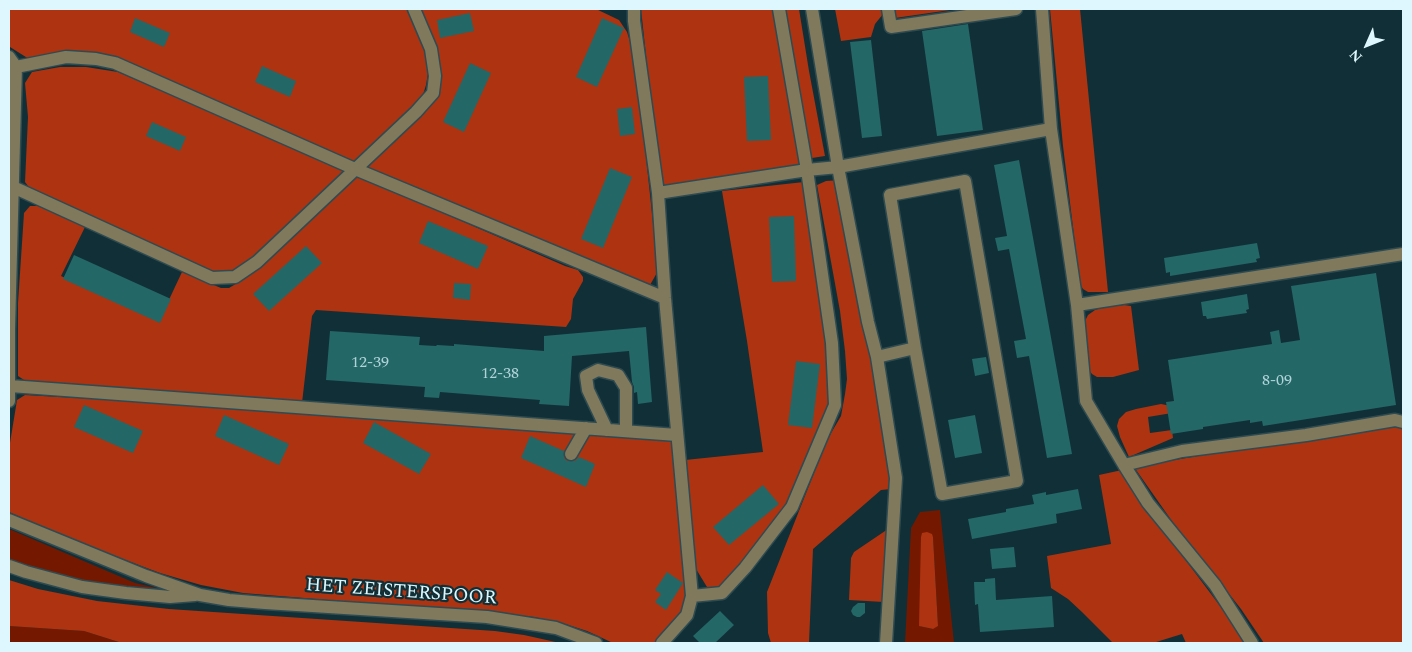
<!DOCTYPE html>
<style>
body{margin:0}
#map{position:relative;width:1412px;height:652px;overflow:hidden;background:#112f36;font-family:Spectral,serif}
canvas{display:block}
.frame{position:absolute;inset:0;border:10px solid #def7fe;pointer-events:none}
.north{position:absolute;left:1342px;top:20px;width:50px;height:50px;-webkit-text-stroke:4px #112f36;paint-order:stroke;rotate:226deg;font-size:14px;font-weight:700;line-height:20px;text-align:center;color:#def7fe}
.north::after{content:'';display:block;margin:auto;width:18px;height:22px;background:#def7fe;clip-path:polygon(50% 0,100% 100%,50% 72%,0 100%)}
</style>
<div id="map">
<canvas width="1412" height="652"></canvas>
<div class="frame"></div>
<div class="north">N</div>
</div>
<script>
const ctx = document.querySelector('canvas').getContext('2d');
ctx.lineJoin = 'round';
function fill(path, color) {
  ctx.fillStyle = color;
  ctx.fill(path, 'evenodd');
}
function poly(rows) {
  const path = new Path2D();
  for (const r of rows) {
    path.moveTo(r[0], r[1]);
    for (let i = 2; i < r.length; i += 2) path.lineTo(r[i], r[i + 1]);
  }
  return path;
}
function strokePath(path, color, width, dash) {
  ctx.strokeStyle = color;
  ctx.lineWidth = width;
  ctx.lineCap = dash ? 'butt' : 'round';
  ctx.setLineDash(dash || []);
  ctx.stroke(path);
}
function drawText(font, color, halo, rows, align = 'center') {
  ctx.font = font + ' Spectral,serif';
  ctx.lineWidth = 4.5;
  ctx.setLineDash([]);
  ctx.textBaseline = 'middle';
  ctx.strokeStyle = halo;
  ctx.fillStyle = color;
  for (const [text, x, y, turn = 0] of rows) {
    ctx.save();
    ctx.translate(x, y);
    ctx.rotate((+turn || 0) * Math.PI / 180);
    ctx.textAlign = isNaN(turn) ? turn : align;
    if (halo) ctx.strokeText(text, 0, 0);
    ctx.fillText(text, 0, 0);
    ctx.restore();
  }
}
fill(poly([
 [940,510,954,643,905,643,911,528,920,512],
 [922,533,933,537,938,626,932,629,920,626],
 [9,529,135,583,169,591,116,586,64,577,43,572,9,560],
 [9,626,84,631,122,643,14,643,9,641]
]), '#741900');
fill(poly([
 [9,9,409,9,424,43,428,62,428,74,426,85,423,95,416,104,354,164,121,63,29,59,10,47,9,44],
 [419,9,596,9,619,20,627,32,636,61,658,271,650,285,639,286,364,168,436,87],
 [641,9,772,9,801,166,718,177,660,187],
 [784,9,799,9,809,71,825,156,812,158],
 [835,9,882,9,883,14,875,24,871,37,841,41],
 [893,9,957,9,895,18],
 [1050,9,1080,9,1108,292,1088,292,1083,289,1080,284,1063,146],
 [60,67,86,67,118,72,347,171,258,254,226,279,31,190,25,182,28,117,25,83,32,72],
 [356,175,565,266,578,270,583,277,583,281,573,299,571,319,566,327,316,310,312,316,302,403,184,395,24,380,18,376,18,303,24,213,30,206,38,206,85,227,61,276,159,321,182,272,221,288,229,288,239,282],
 [841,180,893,458,891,489,881,490,813,549,809,643,771,643,768,633,767,592,827,440,841,416,845,394,847,379,845,351,840,311,817,185,826,181],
 [804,182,831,351,828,413,788,502,771,530,718,589,707,587,696,569,685,460,763,452,747,341,722,191],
 [1124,305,1131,306,1139,370,1113,377,1097,377,1092,374,1089,370,1084,329,1085,321,1088,315,1095,310,1104,307],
 [25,395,184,404,673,440,686,571,686,606,661,640,654,643,613,643,587,631,562,623,534,617,243,593,201,585,160,573,72,540,9,512,9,449,17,400],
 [1161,404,1171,406,1172,413,1148,417,1150,433,1172,430,1173,438,1129,457,1120,437,1117,426,1119,419,1126,412,1136,409],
 [1403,426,1403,612,1402,613,1403,615,1403,643,1264,643,1241,609,1174,524,1134,467,1244,448],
 [1122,470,1163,530,1229,618,1245,643,1186,643,1182,634,1153,643,1113,643,1082,612,1068,599,1051,588,1047,556,1111,544,1099,475],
 [888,529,884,602,849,600,851,558,854,552],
 [927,532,932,534,933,537,938,626,933,629,919,626,921,537,922,533],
 [9,580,38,589,97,601,169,609,495,631,524,635,560,643,122,643,84,631,9,626]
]), '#ae3310');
fill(poly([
 [470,13,474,31,440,38,437,20],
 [135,18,170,33,164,47,130,32],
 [602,18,624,28,597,87,576,77],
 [968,24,983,130,937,136,922,31],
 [871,40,882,136,862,138,850,42],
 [470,63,491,73,464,132,443,122],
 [262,66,296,81,290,97,255,82],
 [768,76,771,140,747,141,744,77],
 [632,107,635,134,620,136,617,109],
 [152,122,186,137,180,151,146,136],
 [1019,160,1072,454,1047,458,1029,356,1017,358,1014,341,1026,339,1009,249,998,251,995,238,1007,236,994,165],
 [610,168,632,177,603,248,581,239],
 [794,216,796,281,772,282,769,217],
 [428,221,488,246,478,269,419,243],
 [1257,243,1260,258,1256,259,1257,262,1170,276,1170,272,1166,273,1164,258],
 [306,246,322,263,269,311,253,294],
 [74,255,171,299,160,323,63,279],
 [1376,273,1396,405,1263,426,1262,421,1250,423,1250,420,1203,427,1203,429,1171,434,1166,402,1174,401,1168,360,1272,344,1270,332,1279,330,1281,343,1300,340,1291,286],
 [454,283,471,284,470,300,453,298],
 [1247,294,1249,309,1246,310,1247,313,1207,319,1206,316,1203,316,1201,302],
 [646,327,652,402,638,404,637,392,634,393,634,387,632,382,629,351,572,356,569,406,539,404,540,400,440,392,439,398,424,397,425,387,326,380,330,331,420,337,419,345,436,346,437,345,454,346,454,344,544,351,544,336],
 [986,357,989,373,975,376,972,359],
 [796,361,820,364,812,428,788,425],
 [84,405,143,431,133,453,74,427],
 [224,415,289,444,279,465,215,436],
 [975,415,982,453,955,458,948,420],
 [374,422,431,454,419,474,363,443],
 [530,436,564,451,564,458,567,461,575,461,579,457,595,464,586,487,521,458],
 [763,485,779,504,729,545,713,527],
 [1078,489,1082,509,1056,514,1057,523,972,539,968,519,1006,512,1006,509,1034,504,1032,495,1046,492,1046,495],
 [1014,547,1016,567,992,569,990,549],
 [667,572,683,583,666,610,655,602,661,594,655,590],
 [995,578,996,600,1052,596,1054,627,980,632,978,604,975,605,974,582,985,582,985,579],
 [858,603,865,603,865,613,860,617,857,617,853,615,851,611,853,607],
 [720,611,734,625,715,643,700,643,693,636]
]), '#246767');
const minor = poly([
 [634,9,634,21,658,193,665,298,692,596,687,615,662,643],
 [812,9,838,167,868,322,877,357,896,478,886,643],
 [888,9,891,27,1016,9],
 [1042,9,1051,129,1077,305,1086,401,1124,465,1148,503,1215,585,1252,643],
 [9,57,16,67,9,329,9,401],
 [16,67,66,57,96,59,115,63,355,169,665,298],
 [965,181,1017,481,942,494,915,348,890,195,965,181],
 [13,187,212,278,235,277,257,262,416,112,433,93,435,76,431,49,414,9],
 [658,193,807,170,838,167,1051,129],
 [1077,305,1403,254],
 [877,357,915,348],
 [10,386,677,435],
 [607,430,588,390,586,376,598,370,618,375,626,388,626,431],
 [571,454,586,428],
 [1124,465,1182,451,1306,435,1395,420,1403,422],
 [9,520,146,576,200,595,229,600,265,603,487,617,556,628,596,643],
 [9,566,26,572,82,587,126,593,170,597,195,595],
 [692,596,722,593,745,568,792,507,835,405,832,343,807,170,779,9]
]);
strokePath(minor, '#2e4b52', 15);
strokePath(minor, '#80795c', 12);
drawText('16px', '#b0d3d8', null, [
 ["12-39",370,364],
 ["12-38",500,375],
 ["8-09",1277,382]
]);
drawText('19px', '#def7fe', '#112f36', [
 ["HET ZEISTERSPOOR",401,593,4]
]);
</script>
